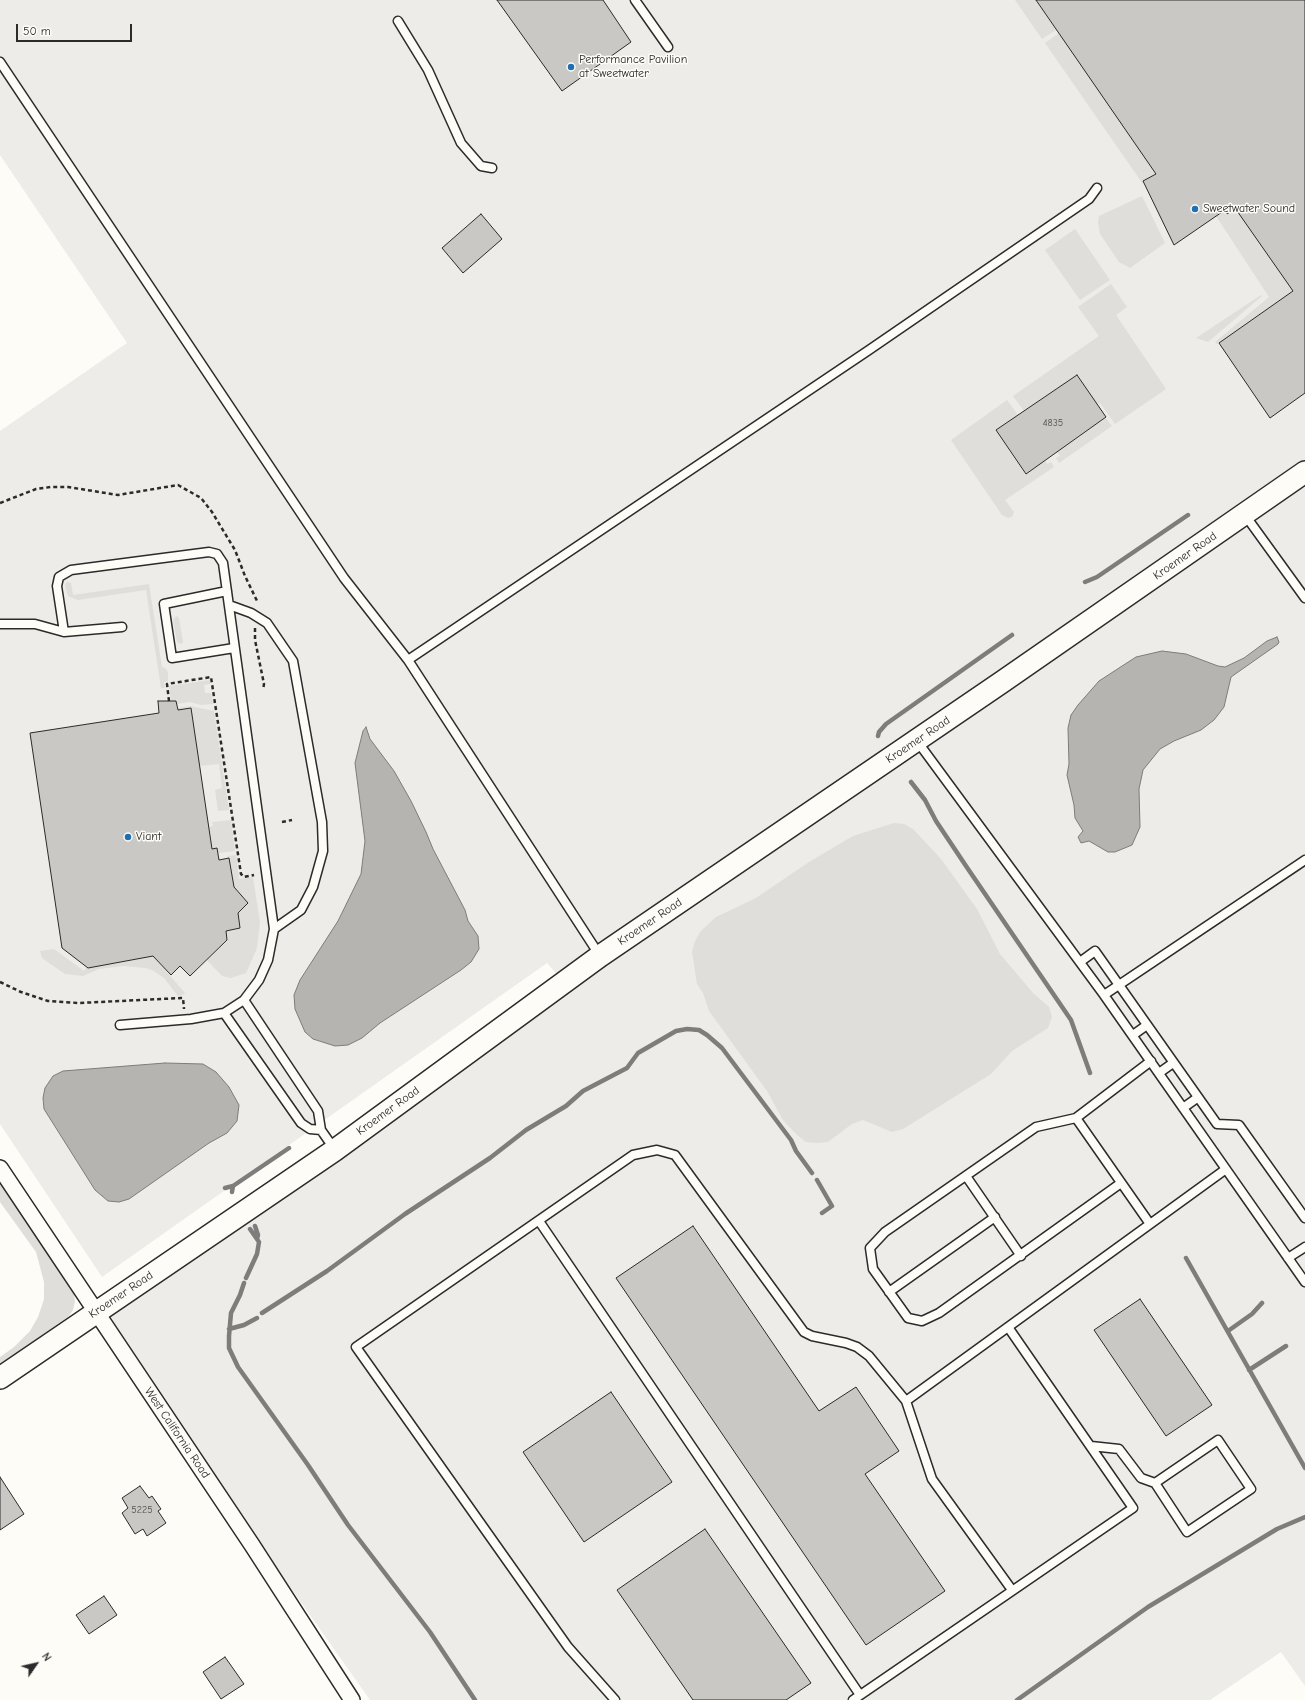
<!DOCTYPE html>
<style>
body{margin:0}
#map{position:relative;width:1305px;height:1700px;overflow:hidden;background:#fdfcf7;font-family:"Comic Neue",sans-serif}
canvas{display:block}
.north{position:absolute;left:16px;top:1644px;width:40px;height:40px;-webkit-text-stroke:3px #fdfcf7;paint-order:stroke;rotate:56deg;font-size:11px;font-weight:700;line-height:16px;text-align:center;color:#2b2b2b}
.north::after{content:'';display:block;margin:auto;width:14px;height:18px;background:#2b2b2b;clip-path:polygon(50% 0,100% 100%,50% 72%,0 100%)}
.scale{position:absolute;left:16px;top:24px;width:116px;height:18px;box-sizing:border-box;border:2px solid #2b2b2b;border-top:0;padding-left:5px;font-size:12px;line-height:14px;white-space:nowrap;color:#2b2b2b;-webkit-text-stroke:3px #fdfcf7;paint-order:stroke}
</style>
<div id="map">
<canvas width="1305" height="1700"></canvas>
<div class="north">N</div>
<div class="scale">50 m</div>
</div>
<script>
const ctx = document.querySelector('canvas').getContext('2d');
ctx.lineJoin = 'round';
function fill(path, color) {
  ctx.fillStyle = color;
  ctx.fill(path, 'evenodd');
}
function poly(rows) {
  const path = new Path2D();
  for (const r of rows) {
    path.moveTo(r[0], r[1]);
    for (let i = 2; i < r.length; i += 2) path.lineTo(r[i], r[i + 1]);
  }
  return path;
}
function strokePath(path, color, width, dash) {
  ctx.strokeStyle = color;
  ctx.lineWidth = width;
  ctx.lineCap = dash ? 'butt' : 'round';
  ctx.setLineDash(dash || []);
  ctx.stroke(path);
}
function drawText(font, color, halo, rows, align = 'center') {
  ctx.font = font + ' "Comic Neue",sans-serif';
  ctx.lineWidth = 3;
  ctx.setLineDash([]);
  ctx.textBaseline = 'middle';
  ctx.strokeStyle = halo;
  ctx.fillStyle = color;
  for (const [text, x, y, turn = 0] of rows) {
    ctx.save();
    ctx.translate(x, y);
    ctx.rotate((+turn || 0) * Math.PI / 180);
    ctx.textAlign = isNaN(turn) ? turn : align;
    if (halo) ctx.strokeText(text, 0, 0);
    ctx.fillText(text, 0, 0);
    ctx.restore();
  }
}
fill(poly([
 [0,0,1305,0,1305,1686,1281,1652,1210,1700,370,1700,96,1312,563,981,547,963,102,1277,0,1124,0,431,127,343,0,155]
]), '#edece8');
fill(poly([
 [1015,0,1036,0,1056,30,1042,39],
 [1059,33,1156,174,1143,181,1143,184,1045,43],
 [1142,196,1165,243,1130,268,1119,262,1100,234,1098,222,1099,216],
 [1235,208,1293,291,1217,344,1215,342,1269,297,1216,216,1225,210,1227,214],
 [1075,229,1110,280,1080,300,1045,250],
 [1111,284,1127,307,1116,315,1166,389,1115,424,1100,403,1097,404,1077,375,1024,411,1013,396,1099,336,1078,307],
 [1261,295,1262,296,1208,342,1196,338],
 [1007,400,1018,415,996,431,1025,474,1045,460,1047,464,1051,462,1054,467,1005,500,1014,512,1012,517,1008,518,1002,515,951,440],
 [1106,418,1112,426,1059,463,1056,458,1060,456,1057,452],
 [67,582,71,583,73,595,149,584,162,667,165,668,168,672,168,681,164,682,165,688,161,688,146,590,78,600,68,596,65,585],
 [176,616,179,618,183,642,181,644,177,642,173,620],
 [210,680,210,684,204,685,205,693,211,693,213,704,201,705,190,702,177,704,176,701,171,701,169,686],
 [190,706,214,711,229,810,218,811,215,790,222,788,219,764,199,766,178,710,177,708],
 [231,820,235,851,218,853,217,848,212,849,208,827,213,826,212,822],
 [894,823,904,824,913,829,941,859,977,909,1000,954,1033,993,1049,1007,1052,1017,1048,1028,1012,1051,991,1074,903,1129,892,1132,863,1120,852,1124,828,1142,817,1143,806,1142,797,1135,783,1120,767,1091,709,1011,703,993,697,984,692,952,695,941,701,931,716,917,756,898,809,862,853,836],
 [236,855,239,879,253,877,260,922,257,948,250,964,246,973,231,978,222,976,207,960,227,941,226,931,240,928,238,913,248,903,234,887,229,858,228,858,227,856],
 [54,949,84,971,87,967,153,956,185,993,182,995,178,996,164,978,152,970,145,968,123,966,99,969,83,976,65,974,42,958,40,951],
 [0,1183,74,1294,75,1301,73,1310,69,1316,0,1365,0,1357,14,1347,30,1331,38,1317,44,1299,44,1282,36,1252,0,1202]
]), '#dfdeda');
const water = poly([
 [1277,637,1279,642,1278,644,1231,677,1224,707,1214,720,1201,730,1174,741,1160,749,1143,770,1139,789,1140,827,1132,845,1115,852,1108,852,1089,841,1081,843,1078,837,1083,831,1075,818,1074,805,1067,775,1069,764,1068,728,1071,715,1078,705,1099,681,1136,657,1162,651,1186,654,1218,666,1225,667,1244,658,1267,641,1277,637],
 [366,727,370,739,394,771,411,801,426,832,433,849,465,910,468,921,478,936,479,949,471,962,461,970,380,1023,362,1038,348,1045,335,1046,313,1039,305,1032,295,1009,294,995,300,980,338,921,361,874,365,841,355,763,363,731,366,727],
 [165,1063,203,1064,216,1072,229,1087,239,1105,237,1121,227,1133,209,1143,129,1199,119,1202,108,1201,95,1190,44,1109,43,1098,45,1088,53,1076,63,1071,165,1063]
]);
fill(water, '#b5b4b1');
strokePath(water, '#7e7d7b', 1);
strokePath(poly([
 [1085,582,1097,577,1188,515],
 [878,736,879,732,886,724,1012,635],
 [911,782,925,800,936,821,966,866,1071,1020,1090,1073],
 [817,1180,832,1206,822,1213],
 [225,1188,233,1186,289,1148],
 [232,1192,233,1186],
 [255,1226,258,1235,257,1239],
 [1186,1258,1305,1468],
 [246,1278,257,1254,259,1242,250,1229],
 [244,1283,240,1295,231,1313,229,1336,229,1348,238,1367,308,1465,348,1525,430,1632,475,1700],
 [262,1313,327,1271,405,1214,490,1158,526,1130,566,1106,583,1091,627,1068,638,1053,676,1031,687,1029,699,1030,707,1035,722,1048,791,1140,796,1151,812,1173],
 [229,1329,244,1325,257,1318],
 [1228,1331,1252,1314,1262,1303],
 [1249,1370,1286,1346],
 [1017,1700,1148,1607,1277,1529,1305,1517]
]), '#7e7d7b', 4.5);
const building = poly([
 [497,0,603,0,631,42,562,91,497,0],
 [1036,0,1305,0,1305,393,1270,418,1219,343,1293,291,1235,208,1227,214,1225,210,1174,245,1143,181,1156,174,1036,0],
 [481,214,502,239,463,273,442,248,481,214],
 [1077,375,1106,417,1026,474,996,430,1077,375],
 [158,701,176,701,178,710,191,708,212,849,217,848,219,860,229,858,234,887,248,903,238,913,240,928,226,931,227,940,190,976,180,966,171,975,153,956,88,968,62,948,30,733,159,713,158,701],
 [693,1226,819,1411,856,1387,899,1451,865,1474,945,1591,866,1645,616,1278,693,1226],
 [1140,1299,1212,1405,1166,1436,1094,1330,1140,1299],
 [611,1392,672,1482,584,1542,523,1452,611,1392],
 [0,1477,24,1514,0,1530,0,1477],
 [140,1486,149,1498,152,1496,161,1509,158,1511,166,1523,147,1536,143,1529,135,1534,122,1513,128,1508,122,1498,140,1486],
 [705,1529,811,1683,786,1700,693,1700,617,1590,705,1529],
 [104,1596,117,1615,89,1634,76,1615,104,1596],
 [225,1657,244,1684,221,1699,203,1672,225,1657]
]);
fill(building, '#c9c8c4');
strokePath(building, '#2b2b2b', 1);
const lane = poly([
 [635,0,668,47],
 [398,21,428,70,461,143,481,166,492,168],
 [0,62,344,578,408,660,600,956],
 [1245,515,1305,598],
 [227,591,164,604,172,658,234,648],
 [0,624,35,624,64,632,122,627],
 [64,632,57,586,59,577,71,570,209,552,217,554,223,563,274,929,301,910,313,887,323,851,322,822,293,661,267,623,251,613,229,605],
 [408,660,869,350,1089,199,1097,188],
 [917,741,1104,995,1305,1282],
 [1080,962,1095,951,1217,1124,1239,1125,1305,1218],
 [1104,995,1305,860],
 [244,1000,318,1111,321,1130,335,1150],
 [224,1013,301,1123,310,1129,321,1130],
 [120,1025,191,1019,224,1013,244,1000,259,980,268,960,274,929],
 [1133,1035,1147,1025],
 [1159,1073,1173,1063],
 [1183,1108,1197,1098],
 [1076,1118,1150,1224],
 [966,1176,1021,1256],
 [1121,1183,939,1313,922,1321,908,1318,873,1269,870,1248,885,1232,1036,1127,1076,1118,1151,1061],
 [539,1221,860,1695],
 [1288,1258,1305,1247],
 [889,1292,995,1217],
 [906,1401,932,1479,1012,1590],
 [1091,1446,1119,1449,1141,1478,1155,1483,1218,1440,1251,1489,1187,1532,1155,1483],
 [615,1700,568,1647,356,1347,633,1155,657,1150,675,1155,804,1332,812,1336,846,1343,857,1347,869,1356,906,1401,1226,1169],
 [853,1700,1133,1508,1008,1327]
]);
const street = poly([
 [0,1168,252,1545,352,1700]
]);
const secondary = poly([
 [0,1378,335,1150,600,956,1002,682,1305,472]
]);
strokePath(lane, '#2b2b2b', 11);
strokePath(street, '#2b2b2b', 18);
strokePath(secondary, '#2b2b2b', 24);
strokePath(poly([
 [0,503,36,489,51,487,68,487,118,495,178,485,201,498,212,512,235,550,245,576,258,603],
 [255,628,255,640,264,684,263,690],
 [169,701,167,684,211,677,241,874,244,877,254,875],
 [282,822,292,820],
 [0,982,21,992,48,1001,79,1003,181,998,183,998,184,1009]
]), '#2b2b2b', 2.5, [4, 3]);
strokePath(lane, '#fdfcf7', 8);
strokePath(street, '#fdfcf7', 15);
strokePath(secondary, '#fdfcf7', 21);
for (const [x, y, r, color] of [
 [571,67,4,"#1f6fb2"],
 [1195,209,4,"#1f6fb2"],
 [128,837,4,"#1f6fb2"]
]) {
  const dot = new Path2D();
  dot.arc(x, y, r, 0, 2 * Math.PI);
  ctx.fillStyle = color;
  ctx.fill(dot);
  strokePath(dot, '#fdfcf7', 1.5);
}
drawText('10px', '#525251', null, [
 ["4835",1053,423],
 ["5225",142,1510]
]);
drawText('12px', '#2b2b2b', '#fdfcf7', [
 ["Performance Pavilion",579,60],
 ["at Sweetwater",579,74],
 ["Sweetwater Sound",1203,209],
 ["Viant",136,837]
], 'left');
drawText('12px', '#2b2b2b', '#fdfcf7', [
 ["Kroemer Road",1185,556,-35],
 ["Kroemer Road",918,740,-34],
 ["Kroemer Road",650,922,-34],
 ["Kroemer Road",388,1111,-36],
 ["Kroemer Road",121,1295,-34],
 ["West California Road",177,1433,56]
]);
</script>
